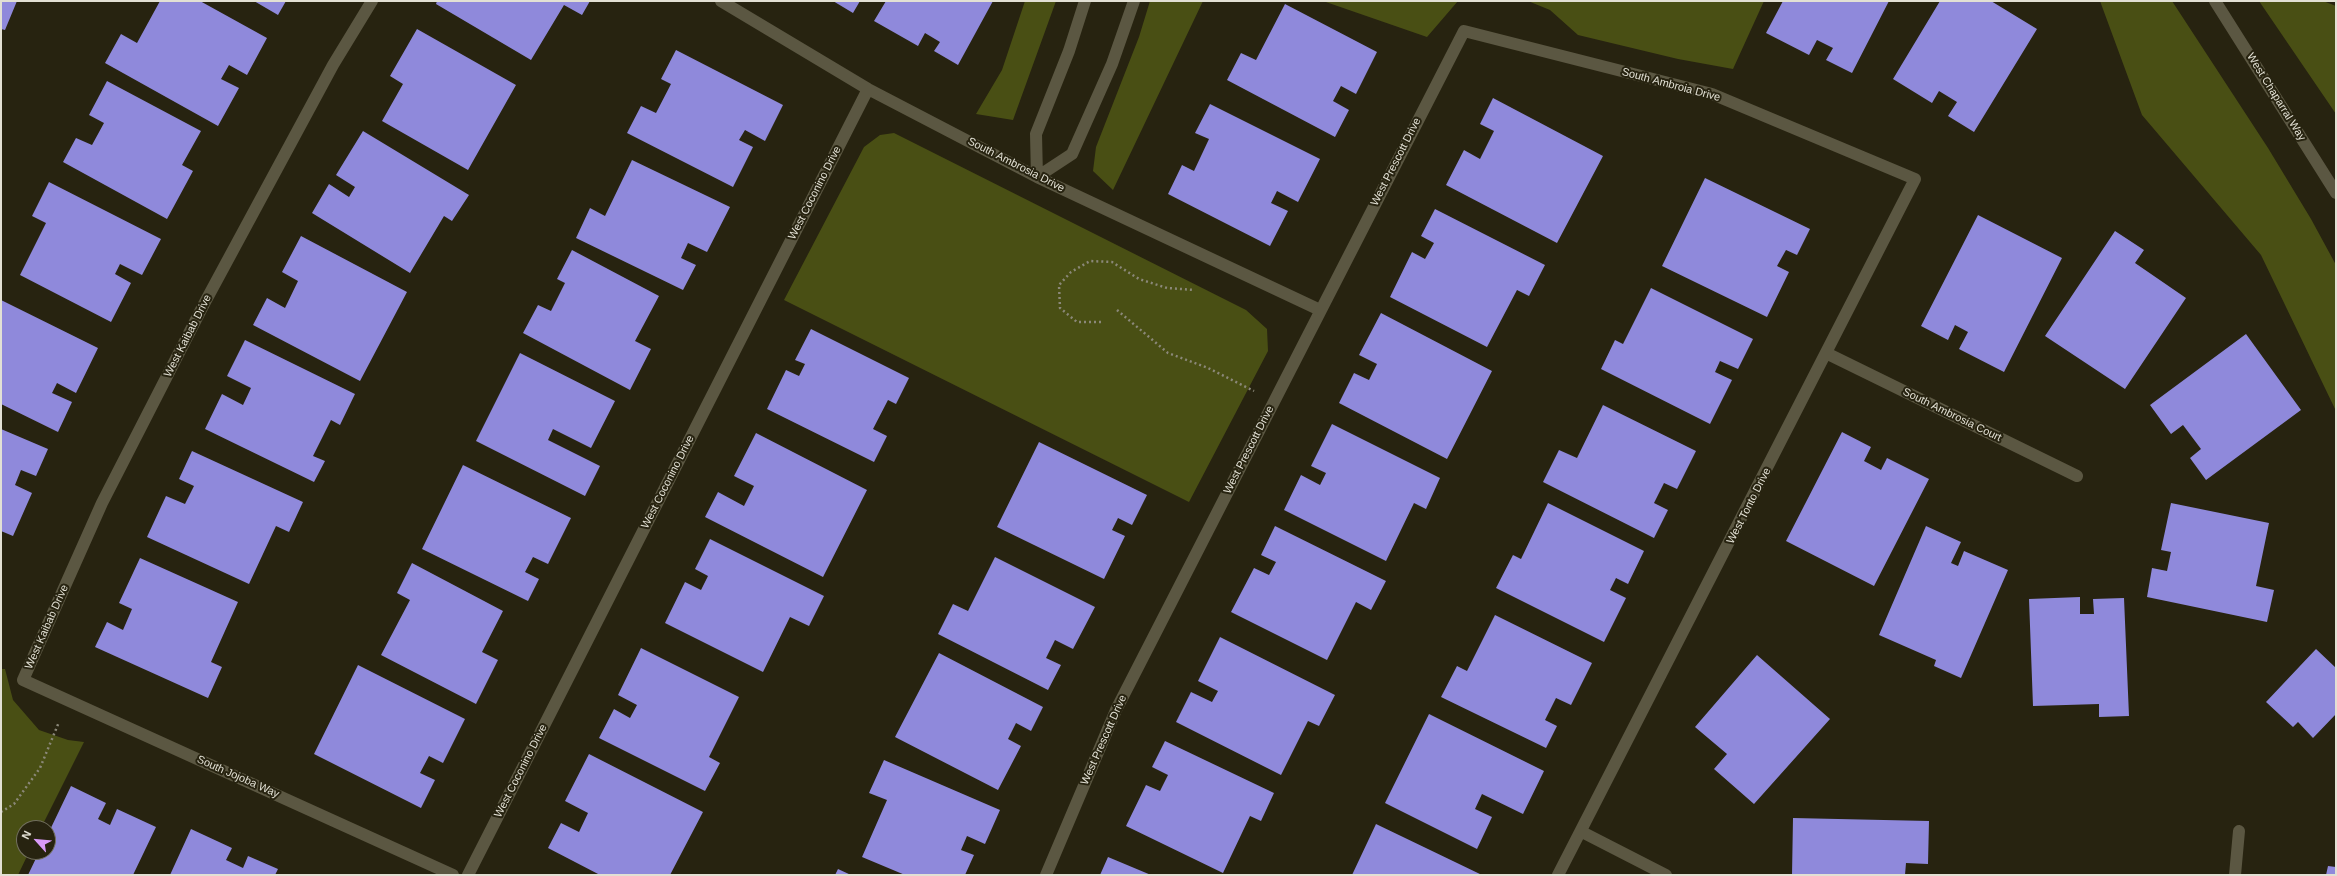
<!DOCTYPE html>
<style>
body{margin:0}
#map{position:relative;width:2337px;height:876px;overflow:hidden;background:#272310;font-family:Arial,sans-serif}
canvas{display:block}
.frame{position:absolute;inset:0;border:2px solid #e2e0d4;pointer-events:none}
.north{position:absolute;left:16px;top:820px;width:40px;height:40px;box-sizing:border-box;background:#272310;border:1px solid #726f5e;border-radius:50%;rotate:297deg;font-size:11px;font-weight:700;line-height:16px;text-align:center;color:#e2e0d4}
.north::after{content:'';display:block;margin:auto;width:14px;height:18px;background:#d89af8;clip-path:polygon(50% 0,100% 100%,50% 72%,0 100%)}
</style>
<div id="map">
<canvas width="2337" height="876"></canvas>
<div class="frame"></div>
<div class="north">N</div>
</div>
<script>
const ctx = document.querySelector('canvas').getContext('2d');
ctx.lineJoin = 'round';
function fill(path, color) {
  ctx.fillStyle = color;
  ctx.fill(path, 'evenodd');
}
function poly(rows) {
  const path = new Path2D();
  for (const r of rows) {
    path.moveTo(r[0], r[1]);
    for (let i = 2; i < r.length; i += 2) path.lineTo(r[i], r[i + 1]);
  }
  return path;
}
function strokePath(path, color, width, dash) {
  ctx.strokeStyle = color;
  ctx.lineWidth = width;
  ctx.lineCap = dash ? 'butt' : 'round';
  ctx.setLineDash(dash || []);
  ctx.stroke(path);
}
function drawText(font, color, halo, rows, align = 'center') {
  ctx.font = font + ' Arial,sans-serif';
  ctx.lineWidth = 4;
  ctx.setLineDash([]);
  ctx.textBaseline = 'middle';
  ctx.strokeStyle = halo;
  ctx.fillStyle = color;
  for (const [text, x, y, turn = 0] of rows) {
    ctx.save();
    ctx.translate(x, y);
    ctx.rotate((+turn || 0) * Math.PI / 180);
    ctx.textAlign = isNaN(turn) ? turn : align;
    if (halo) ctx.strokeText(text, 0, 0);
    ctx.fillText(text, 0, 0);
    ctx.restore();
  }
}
fill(poly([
 [1025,1,1056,1,1013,120,976,114,1002,70],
 [1150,1,1203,1,1113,190,1093,171,1096,147,1139,37],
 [1323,1,1458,1,1427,37],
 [1528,1,1764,1,1733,69,1678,59,1578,35,1550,10],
 [2100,1,2172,1,2268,148,2311,219,2336,265,2336,411,2261,255,2142,115],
 [2259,1,2323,1,2336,6,2336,114],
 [894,133,1246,310,1267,329,1268,351,1189,502,784,300,864,147,880,135],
 [1,669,5,669,13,700,39,730,68,740,84,742,41,828,24,828,24,852,29,852,18,875,1,875]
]), '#494f14');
fill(poly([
 [1,1,17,1,5,30,1,29],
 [160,1,200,1,267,38,247,75,229,65,221,79,239,88,218,126,105,63,121,34,137,43],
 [254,1,286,1,278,15],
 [437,1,590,1,582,15,564,5,531,60,436,4],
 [833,1,860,1,853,13],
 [886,1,993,1,958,65,934,51,940,42,925,33,918,46,874,21],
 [1783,1,1889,1,1852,73,1826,60,1833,48,1817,40,1809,55,1766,33],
 [1940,1,1991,1,2037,29,1974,132,1948,116,1957,102,1939,91,1932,103,1893,79],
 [1285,4,1377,52,1356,94,1341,86,1333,101,1349,110,1335,137,1227,80,1241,53,1256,60],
 [417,29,516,85,468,170,382,121,403,84,390,76],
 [676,50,783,105,765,141,745,130,739,140,753,147,733,187,627,133,641,106,656,113,671,84,661,79],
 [107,81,201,131,182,165,193,171,167,219,63,162,76,138,92,145,104,123,89,115],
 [1493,98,1603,156,1557,243,1446,185,1464,150,1480,159,1494,131,1480,124],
 [1210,104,1320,159,1298,202,1277,191,1271,203,1288,211,1270,246,1168,194,1182,165,1194,171,1209,139,1195,133],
 [363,131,469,195,452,221,444,216,410,273,312,213,329,184,349,197,355,187,336,175],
 [632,160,730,207,707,252,688,243,681,258,696,265,683,290,576,238,590,208,605,216],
 [1705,178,1810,229,1797,255,1786,250,1777,266,1789,272,1767,317,1662,266],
 [49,182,161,239,142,275,120,264,115,274,131,283,111,322,20,275,46,223,32,216],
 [1435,209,1545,265,1529,296,1517,290,1487,347,1390,297,1412,252,1425,259,1434,243,1421,236],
 [1978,215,2062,258,2004,372,1959,349,1968,332,1955,325,1948,340,1921,326],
 [2115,231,2144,250,2135,263,2186,298,2125,389,2045,336],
 [301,236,407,292,360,381,253,325,267,298,285,308,298,281,282,272],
 [572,250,659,296,635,341,651,349,630,390,523,333,538,305,551,311,565,283,557,279],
 [1651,288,1753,339,1738,369,1720,361,1715,372,1732,380,1710,424,1601,369,1615,340,1623,344],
 [1,300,98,348,76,393,57,383,52,393,72,402,58,432,1,404],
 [1381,313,1492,371,1447,459,1339,403,1354,373,1369,380,1377,364,1359,355],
 [811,329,909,378,896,404,888,400,873,429,887,436,874,462,767,409,786,370,799,376,805,364,795,360],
 [2246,334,2301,410,2206,480,2190,458,2201,449,2183,425,2171,434,2150,405],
 [245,340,355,394,340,425,331,420,313,456,325,461,314,482,205,429,222,394,243,405,251,388,227,376],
 [520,353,615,401,591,448,553,429,548,440,600,466,585,496,476,441],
 [1603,405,1696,451,1677,489,1664,483,1654,503,1668,510,1654,538,1543,482,1559,450,1577,458],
 [1332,424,1440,478,1426,509,1414,503,1386,561,1284,510,1301,475,1320,485,1326,473,1311,466],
 [1,429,48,449,36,476,21,470,15,485,32,493,13,536,1,531],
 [1842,432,1871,447,1864,461,1881,470,1887,458,1929,479,1874,586,1786,541],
 [756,433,867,490,823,577,705,517,718,492,744,506,754,486,734,476],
 [1039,442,1147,495,1132,525,1118,518,1112,530,1125,536,1104,579,997,527],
 [192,451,303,502,289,532,276,526,249,584,147,537,166,496,185,504,194,486,179,479],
 [463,465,571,518,548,564,533,557,525,572,539,579,528,601,422,549],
 [1548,503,1644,551,1628,584,1616,578,1610,590,1626,598,1604,642,1496,588,1513,555,1521,559],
 [2171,503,2269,523,2256,586,2274,590,2267,622,2147,597,2152,568,2167,571,2171,552,2161,550],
 [1275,526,1386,581,1371,610,1356,602,1327,660,1231,612,1254,568,1269,575,1276,562,1261,555],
 [1926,526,1961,542,1951,563,1958,566,1964,551,2008,570,1961,678,1934,666,1936,660,1879,635],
 [710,539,824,596,809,626,790,617,763,672,665,623,685,582,701,590,708,576,695,569],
 [995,557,1095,607,1073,649,1055,640,1046,658,1061,665,1048,690,938,634,953,604,968,611],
 [140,558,238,602,211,662,222,667,208,698,95,647,107,622,123,630,132,609,119,603],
 [412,563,503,611,482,652,498,660,476,704,381,655,410,600,397,593],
 [2080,597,2080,614,2094,614,2093,599,2124,598,2129,716,2099,717,2099,704,2033,706,2029,599],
 [1495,615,1592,663,1571,705,1556,698,1545,720,1557,726,1546,748,1441,697,1457,666,1467,671],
 [1220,637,1335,695,1319,726,1308,721,1281,775,1176,722,1191,692,1212,702,1218,691,1198,681],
 [641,648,739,697,709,757,720,763,705,791,599,738,614,709,630,718,637,705,618,695],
 [2316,649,2336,668,2336,714,2313,738,2298,722,2293,727,2266,702],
 [939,653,1043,707,1031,731,1016,723,1008,739,1021,746,998,790,895,737],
 [1757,655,1830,719,1754,804,1714,769,1727,754,1695,727],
 [358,665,465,719,443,763,429,756,420,773,435,780,421,808,314,754],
 [1429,714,1544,771,1523,814,1482,794,1475,809,1492,817,1477,849,1385,803],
 [1165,741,1274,793,1261,821,1250,816,1223,873,1126,826,1146,785,1160,791,1168,775,1152,767],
 [589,754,703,812,670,875,600,875,548,848,561,823,579,832,588,813,565,801],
 [884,760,1000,810,985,844,967,836,961,850,974,855,965,875,905,875,862,857,887,800,869,793],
 [71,786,106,803,98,819,110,825,117,809,156,827,133,875,28,875,39,852,48,852,48,834],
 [1793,818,1929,821,1928,864,1906,863,1905,875,1792,875],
 [1376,824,1482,875,1352,875],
 [191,829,232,848,226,860,243,868,248,856,278,869,275,875,170,875],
 [1108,857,1151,875,1100,875],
 [2328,866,2336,867,2336,875,2326,875],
 [838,869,851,875,835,875]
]), '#8f89db');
strokePath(poly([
 [1117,310,1168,353,1208,368,1254,391],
 [1101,322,1077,322,1060,308,1059,285,1071,272,1090,261,1112,262,1139,279,1167,288,1194,290],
 [1,812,14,804,40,768,59,722]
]), '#8b8879', 2.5, [2, 3]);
strokePath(poly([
 [372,1,333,65,204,304,102,503,23,680,453,875],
 [721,1,868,89,1037,177,1320,310],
 [2215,1,2336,193],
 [1037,177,1072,154,1112,64,1134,1],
 [1037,177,1036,134,1069,51,1085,1],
 [1826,353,2077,476],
 [1582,832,1666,875],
 [468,875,868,89],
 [1046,875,1116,710,1464,31,1712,94,1915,179,1558,875],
 [2235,875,2239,831]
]), '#5b5742', 12);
drawText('11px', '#e2e0d4', '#272310', [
 ["South Ambroia Drive",1671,85,15],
 ["West Chaparral Way",2276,97,58],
 ["West Prescott Drive",1396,162,-63],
 ["South Ambrosia Drive",1016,165,27],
 ["West Coconino Drive",815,193,-63],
 ["West Kaibab Drive",188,336,-63],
 ["South Ambrosia Court",1952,415,26],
 ["West Prescott Drive",1249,450,-63],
 ["West Coconino Drive",668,482,-63],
 ["West Tonto Drive",1749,506,-63],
 ["West Kaibab Drive",47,627,-66],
 ["West Prescott Drive",1104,740,-66],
 ["West Coconino Drive",521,771,-63],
 ["South Jojoba Way",238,777,24]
]);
</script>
